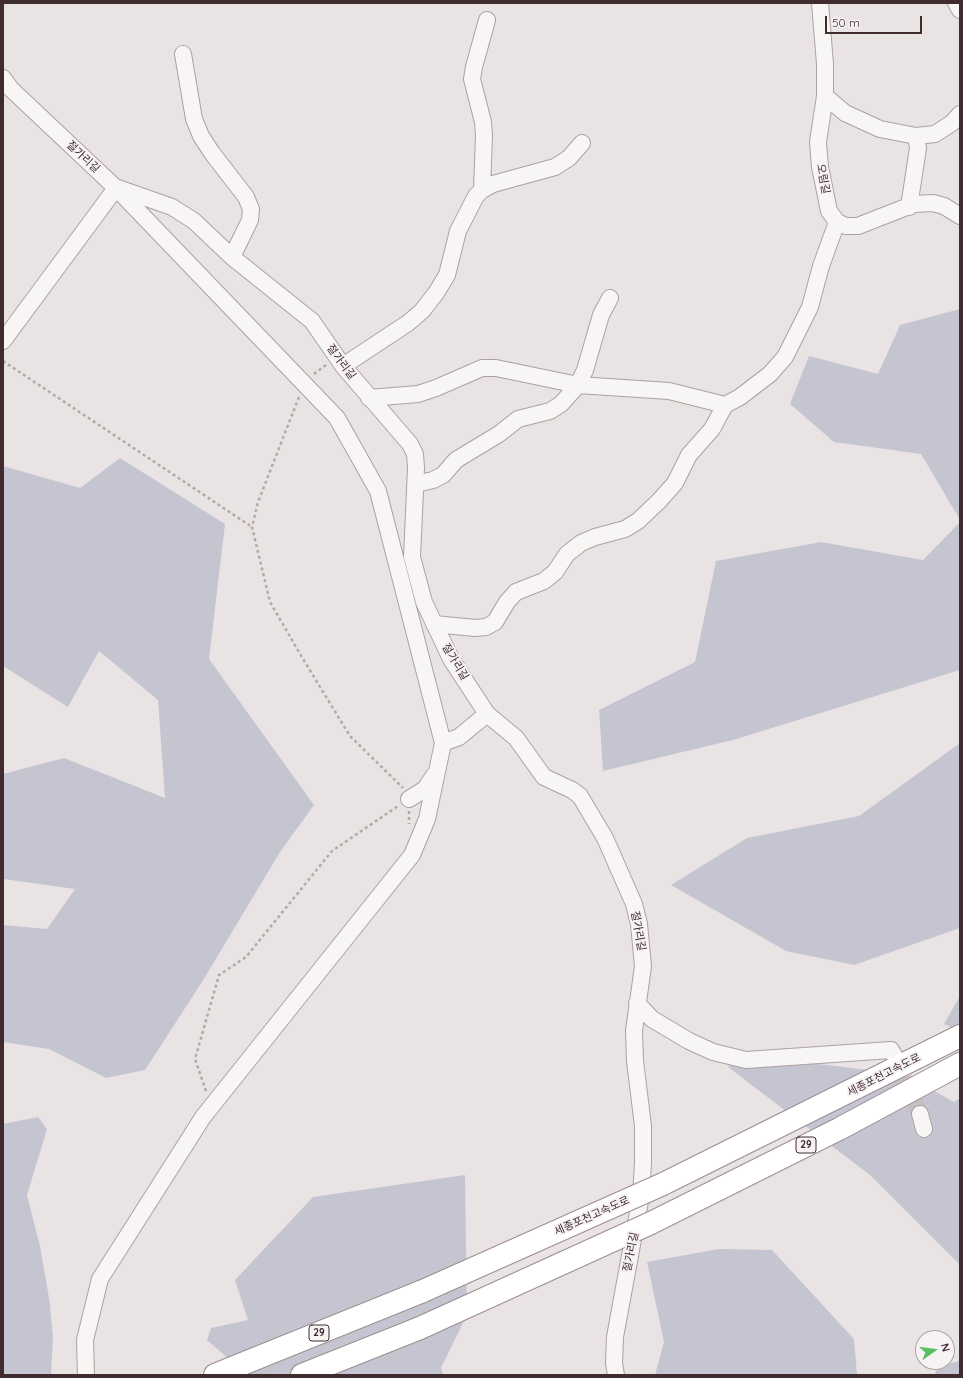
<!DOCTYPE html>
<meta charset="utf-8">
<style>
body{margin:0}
#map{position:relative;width:963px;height:1378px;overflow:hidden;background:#e9e3e3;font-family:Quicksand,sans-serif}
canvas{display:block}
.frame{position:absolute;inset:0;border:4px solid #402c2e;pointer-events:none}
.north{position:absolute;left:915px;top:1330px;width:40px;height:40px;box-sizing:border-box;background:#f7f2f3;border:1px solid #aea3a4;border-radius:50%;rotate:76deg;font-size:11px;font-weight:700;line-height:16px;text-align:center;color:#402c2e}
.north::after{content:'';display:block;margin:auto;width:14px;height:18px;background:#56c063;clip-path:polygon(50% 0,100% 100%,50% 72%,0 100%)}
.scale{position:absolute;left:825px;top:16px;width:97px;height:18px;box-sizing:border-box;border:2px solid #402c2e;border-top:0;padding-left:5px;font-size:12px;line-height:14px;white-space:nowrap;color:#402c2e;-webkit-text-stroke:3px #f7f2f3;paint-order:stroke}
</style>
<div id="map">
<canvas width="963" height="1378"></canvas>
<div class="frame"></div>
<div class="north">N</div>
<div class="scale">50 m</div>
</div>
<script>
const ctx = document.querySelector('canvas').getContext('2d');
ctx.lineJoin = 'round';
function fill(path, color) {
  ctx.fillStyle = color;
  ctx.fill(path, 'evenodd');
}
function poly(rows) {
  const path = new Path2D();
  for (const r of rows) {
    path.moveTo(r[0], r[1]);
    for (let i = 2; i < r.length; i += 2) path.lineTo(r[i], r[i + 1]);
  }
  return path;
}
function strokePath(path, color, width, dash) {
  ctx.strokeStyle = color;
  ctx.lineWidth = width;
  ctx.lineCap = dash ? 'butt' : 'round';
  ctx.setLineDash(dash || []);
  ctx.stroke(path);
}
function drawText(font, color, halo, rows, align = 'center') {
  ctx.font = font + ' Quicksand,"Noto Sans KR",sans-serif';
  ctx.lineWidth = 4;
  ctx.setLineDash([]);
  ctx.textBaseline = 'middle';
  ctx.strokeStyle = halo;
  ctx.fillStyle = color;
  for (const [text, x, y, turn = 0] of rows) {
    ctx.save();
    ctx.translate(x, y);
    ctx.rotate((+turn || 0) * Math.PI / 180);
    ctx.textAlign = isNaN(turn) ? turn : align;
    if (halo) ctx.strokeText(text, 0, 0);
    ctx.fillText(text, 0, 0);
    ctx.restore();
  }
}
fill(poly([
 [960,309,960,520,921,454,834,442,790,404,809,356,878,374,900,325],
 [120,458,225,524,209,659,314,805,280,852,202,982,145,1070,106,1078,49,1049,3,1042,3,925,47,929,75,889,3,879,3,774,64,758,165,798,158,700,99,651,68,707,3,666,3,466,80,488],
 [960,522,960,670,733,740,603,771,599,710,695,662,716,561,821,542,923,560],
 [960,743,960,928,854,965,786,951,671,885,747,838,859,816],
 [960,996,960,1031,944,1024],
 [741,1055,904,1074,954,1102,960,1098,960,1265,870,1175,728,1067],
 [38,1117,47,1129,27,1195,40,1246,50,1304,53,1338,51,1375,3,1375,3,1124],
 [465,1175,467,1315,441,1368,443,1375,237,1375,239,1368,207,1340,211,1328,248,1320,235,1280,313,1197],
 [719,1249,772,1250,854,1339,857,1375,655,1375,664,1342,647,1262],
 [960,1361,960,1375,934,1375,939,1366]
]), '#c5c5d2');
strokePath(poly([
 [894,1056,920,1114]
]), '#c7bebf', 16, [16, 8]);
const minor = poly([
 [820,3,825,64,825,96,818,142,820,167,829,211,837,222,846,226,858,226,914,204,933,203,944,206,960,216],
 [956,3,960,10],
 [183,54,194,119,201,136,212,153,246,197,251,209,250,220,232,257],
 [3,78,11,89,116,188,337,418,378,491,443,743,427,819,412,855,203,1117,100,1279,85,1340,86,1375],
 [825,96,845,113,880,129,916,136,935,134,952,123,960,114],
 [118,188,172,207,194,221,232,257,312,321,343,366,410,444,415,454,416,468,412,557,424,602,451,659,487,714,516,738,544,777,572,790,580,796,605,838,634,904,639,924,643,966,634,1031,635,1061,643,1126,643,1163,641,1196,615,1337,614,1363,616,1375],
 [482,190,484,136,483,122,472,79,474,67,487,20],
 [909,207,918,148,916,136],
 [3,341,116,188],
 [343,366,408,323,422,311,436,293,447,275,458,231,476,196,482,190,493,184,555,167,569,158,582,143],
 [369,398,418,394,436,388,482,368,496,368,578,385,669,391,725,405],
 [416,484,433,480,443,475,456,460,499,434,518,419,550,411,561,404,578,385,585,370,601,315,610,298],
 [434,624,475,628,486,627,495,622,507,602,516,592,544,581,555,572,567,554,581,543,595,537,625,529,638,521,659,501,675,483,689,455,712,429,725,405,740,397,770,374,785,357,810,307,821,266,837,222],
 [443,743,459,737,487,714],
 [409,799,425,789,435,774],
 [637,1003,652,1019,689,1041,713,1052,746,1060,891,1050,894,1055],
 [920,1114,924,1129]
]);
const highway = poly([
 [663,1184,960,1036],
 [651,1223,839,1129,960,1064],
 [215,1375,423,1291],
 [302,1375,420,1328]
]);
strokePath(minor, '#aca1a2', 18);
strokePath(highway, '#9e8c8e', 24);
strokePath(poly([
 [3,361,252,527],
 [314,374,326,365],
 [299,397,258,502,252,527,270,602,303,659,350,736,403,788],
 [409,811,409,824],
 [206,1091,195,1059,219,975,246,957,332,851,398,806]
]), '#b2a9a9', 2.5, [3, 3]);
strokePath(minor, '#f8f5f5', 16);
strokePath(highway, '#fff', 22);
const highwayBridge = poly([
 [423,1291,663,1184],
 [420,1328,651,1223]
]);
strokePath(highwayBridge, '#9e8c8e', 24, []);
strokePath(highwayBridge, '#fff', 22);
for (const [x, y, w] of [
 [806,1145,20],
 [319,1333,20]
]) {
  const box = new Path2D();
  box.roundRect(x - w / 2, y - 8, w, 16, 3);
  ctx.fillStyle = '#f7f2f3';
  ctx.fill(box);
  strokePath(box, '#402c2e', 1);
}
drawText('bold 10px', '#402c2e', null, [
 ["29",806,1145],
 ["29",319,1333]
]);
drawText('11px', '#402c2e', '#f7f2f3', [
 ["절가리길",83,157,43],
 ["오림길",823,179,80],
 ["절가리길",341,362,53],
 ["절가리길",455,662,59],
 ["절가리길",638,931,80],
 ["세종포천고속도로",884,1075,-27],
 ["세종포천고속도로",592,1216,-24],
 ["절가리길",631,1252,-79]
]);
</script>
